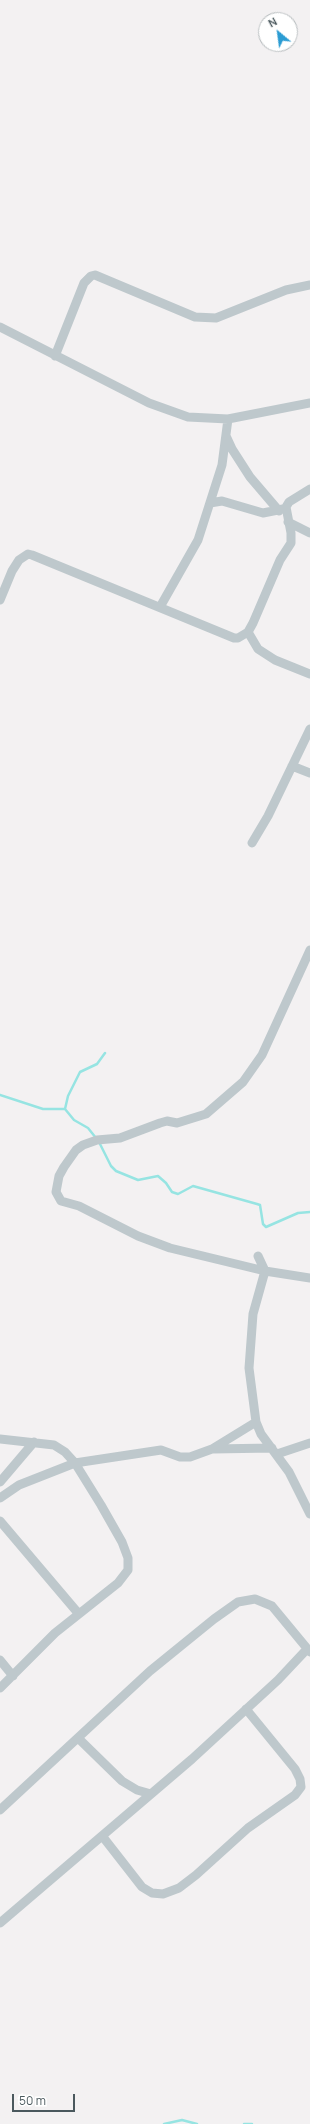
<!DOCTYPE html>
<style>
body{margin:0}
#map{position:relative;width:310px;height:2124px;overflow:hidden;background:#f3f1f2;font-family:Manrope,sans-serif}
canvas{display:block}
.north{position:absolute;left:258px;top:12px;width:40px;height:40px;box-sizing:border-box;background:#fff;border:1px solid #b7bcbe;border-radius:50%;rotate:331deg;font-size:11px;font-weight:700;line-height:16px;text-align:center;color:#4a585d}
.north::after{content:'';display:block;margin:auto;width:14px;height:18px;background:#2b9cd3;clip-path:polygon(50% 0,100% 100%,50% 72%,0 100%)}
.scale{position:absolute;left:12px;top:2094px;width:63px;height:18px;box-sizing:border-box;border:2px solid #4a585d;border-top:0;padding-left:5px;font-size:12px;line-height:14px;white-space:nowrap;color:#4a585d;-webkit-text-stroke:3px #fff;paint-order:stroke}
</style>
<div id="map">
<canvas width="310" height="2124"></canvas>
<div class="north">N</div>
<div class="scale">50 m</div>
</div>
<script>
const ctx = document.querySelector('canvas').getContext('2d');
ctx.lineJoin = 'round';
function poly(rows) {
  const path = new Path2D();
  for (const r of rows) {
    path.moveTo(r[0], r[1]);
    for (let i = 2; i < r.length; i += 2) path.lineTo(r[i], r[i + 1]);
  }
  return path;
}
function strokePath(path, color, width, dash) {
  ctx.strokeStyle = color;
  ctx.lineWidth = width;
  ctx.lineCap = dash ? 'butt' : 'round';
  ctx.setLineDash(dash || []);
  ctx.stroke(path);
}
strokePath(poly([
 [0,1095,43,1109,65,1109],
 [96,1138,88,1128,74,1120,65,1109,68,1096,80,1072,97,1064,105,1053],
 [99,1142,111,1166,116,1171,138,1180,158,1176,166,1183,172,1192,178,1194,193,1186,257,1204,260,1205,263,1224,266,1227,298,1213,310,1212],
 [164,2124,182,2120,197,2124],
 [244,2124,252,2124]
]), '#96e4e2', 2.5);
strokePath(poly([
 [0,327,149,403,188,417,228,419,310,403],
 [55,356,84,283,91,276,95,275,195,317,216,318,286,290,310,285],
 [226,436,232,449,250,477,279,511],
 [210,503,222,501,263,513,283,509],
 [288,522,310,533],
 [0,600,12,571,19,560,28,554,32,555,234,638,238,638,248,632,253,623,280,560,291,543,291,533,286,507,289,502,310,489],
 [160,607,198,540,222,465,228,419],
 [248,632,258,649,275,660,310,674],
 [292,766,310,773],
 [252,843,268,816,310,729],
 [310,950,262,1055,243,1082,206,1114,177,1123,167,1121,160,1123,120,1138,97,1140,83,1145,76,1150,64,1167,59,1176,56,1192,61,1201,79,1206,138,1236,170,1248,265,1271,310,1278],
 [258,1256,265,1271,253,1314,249,1368,256,1422,261,1434,289,1472,310,1514],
 [0,1439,54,1445,65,1452,75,1463,101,1505,122,1542,128,1558,128,1570,118,1583,55,1633,0,1688],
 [213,1449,272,1448],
 [277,1454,310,1443],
 [0,1482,34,1442],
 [0,1498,19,1485,75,1463,161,1450,180,1457,190,1457,212,1449,256,1422],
 [0,1521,78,1613],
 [0,1660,13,1676],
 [78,1738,122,1781,137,1790,151,1794],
 [0,1810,150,1671,214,1619,238,1602,255,1599,272,1606,310,1652],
 [103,1837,142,1887,152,1893,163,1894,179,1888,196,1875,248,1828,295,1795,301,1787,300,1779,295,1769,246,1709],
 [0,1923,192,1759,278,1680,307,1649]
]), '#bec8cc', 9);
</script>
